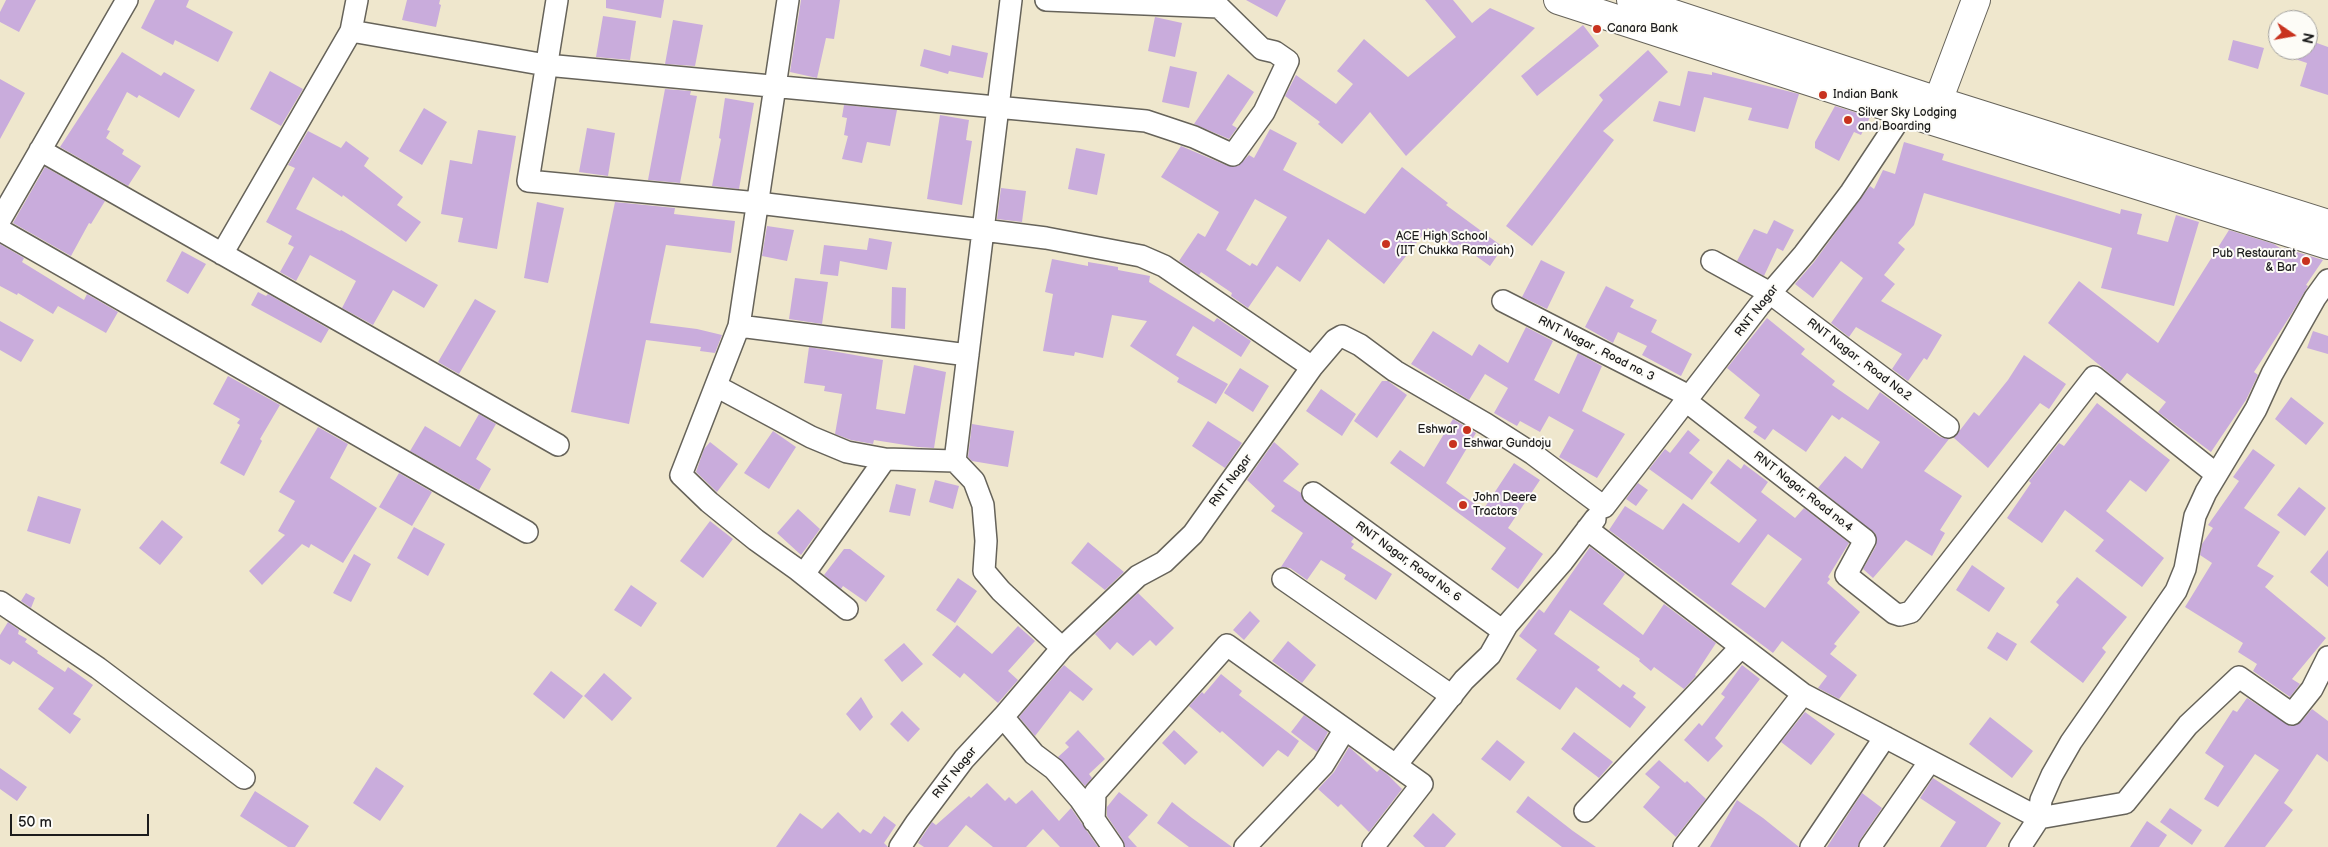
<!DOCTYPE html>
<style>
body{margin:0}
#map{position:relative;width:2328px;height:847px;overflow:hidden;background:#efe7cd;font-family:"Balsamiq Sans",sans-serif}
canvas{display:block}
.north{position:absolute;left:2268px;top:10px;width:50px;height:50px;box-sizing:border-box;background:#fdfcf7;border:1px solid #a3a29f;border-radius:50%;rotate:102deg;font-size:14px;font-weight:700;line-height:20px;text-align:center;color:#1c1c1c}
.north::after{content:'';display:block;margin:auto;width:18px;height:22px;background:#c8321e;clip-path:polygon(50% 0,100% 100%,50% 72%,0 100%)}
.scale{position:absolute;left:10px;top:814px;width:139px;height:22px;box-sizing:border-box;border:2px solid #1c1c1c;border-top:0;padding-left:6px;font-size:15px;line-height:18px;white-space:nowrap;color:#1c1c1c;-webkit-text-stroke:4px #fdfcf7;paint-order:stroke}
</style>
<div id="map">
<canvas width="2328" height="847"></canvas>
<div class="north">N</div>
<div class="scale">50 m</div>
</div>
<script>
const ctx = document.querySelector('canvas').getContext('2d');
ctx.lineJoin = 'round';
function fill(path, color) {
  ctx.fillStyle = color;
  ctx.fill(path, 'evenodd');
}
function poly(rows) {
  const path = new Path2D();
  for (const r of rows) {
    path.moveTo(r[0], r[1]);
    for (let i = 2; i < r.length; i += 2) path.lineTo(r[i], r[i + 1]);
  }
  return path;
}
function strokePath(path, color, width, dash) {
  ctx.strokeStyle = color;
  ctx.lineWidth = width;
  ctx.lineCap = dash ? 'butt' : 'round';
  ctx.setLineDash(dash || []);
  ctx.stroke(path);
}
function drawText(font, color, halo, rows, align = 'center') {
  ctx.font = font + ' "Balsamiq Sans",sans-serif';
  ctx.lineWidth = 4;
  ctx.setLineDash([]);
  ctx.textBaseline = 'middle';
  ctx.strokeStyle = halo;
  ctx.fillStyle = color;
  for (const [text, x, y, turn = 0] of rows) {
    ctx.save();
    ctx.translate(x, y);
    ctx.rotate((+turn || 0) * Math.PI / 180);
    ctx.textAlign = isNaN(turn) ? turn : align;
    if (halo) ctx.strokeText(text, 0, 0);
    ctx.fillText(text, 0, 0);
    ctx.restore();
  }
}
fill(poly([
 [6,0,36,0,19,32,0,22,0,12],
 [155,0,189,0,186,7,233,32,218,62,175,40,173,45,141,28],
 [407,0,440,0,439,4,441,5,436,27,402,20],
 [606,0,664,0,661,18,606,8],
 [801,0,840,0,834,39,826,38,817,78,790,72],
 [1246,0,1286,0,1277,17],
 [1425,0,1453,0,1472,23,1490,8,1535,28,1406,156,1370,112,1342,144,1318,124,1320,122,1285,96,1296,75,1336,104,1353,84,1337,71,1364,39,1408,77,1456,37],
 [603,16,636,21,630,60,596,57],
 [1155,17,1182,23,1175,57,1148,51],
 [673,20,703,25,695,66,665,64],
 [1583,25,1599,46,1537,96,1521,76],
 [2233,40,2264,48,2258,69,2228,60],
 [2314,42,2328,47,2328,95,2300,86,2307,63,2277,53,2278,50,2311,50],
 [952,45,988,53,983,78,949,71,948,74,920,66,924,49,950,56],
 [1648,50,1668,72,1603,131,1614,140,1532,246,1506,226,1603,100,1599,95],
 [122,52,161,76,164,72,195,90,179,118,139,95,137,98,127,92,107,130,110,131,106,138,124,150,122,154,141,166,128,186,60,147],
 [1170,66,1197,72,1189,108,1162,102],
 [270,71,303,89,281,126,250,109],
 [1688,71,1712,75,1712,72,1799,94,1788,129,1748,120,1752,108,1704,97,1695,132,1653,121,1659,101,1680,106],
 [1228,74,1254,92,1232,125,1237,128,1229,139,1194,124],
 [0,79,25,93,0,139],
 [665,89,691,91,690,95,697,96,680,183,648,180],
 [725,98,754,103,739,189,712,186,721,139,719,138],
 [844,105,897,110,890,146,867,142,862,163,842,159,848,136,844,135,847,118,842,117],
 [1835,106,1870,117,1861,135,1854,132,1839,161,1815,148,1815,142],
 [424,108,447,122,422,165,399,151],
 [940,115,969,120,966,140,972,141,962,205,927,199],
 [587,128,615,133,608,176,579,172],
 [1270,129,1297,143,1283,170,1365,214,1402,167,1448,203,1446,205,1503,247,1490,266,1459,244,1456,248,1428,228,1384,284,1328,239,1300,282,1277,266,1248,308,1231,296,1232,293,1201,272,1199,275,1179,261,1198,233,1205,237,1219,212,1161,177,1181,146,1228,166,1238,166,1249,155,1254,158],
 [1255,199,1287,217,1257,266,1252,263,1250,266,1226,250],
 [478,130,516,136,497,249,458,242,463,218,441,214,450,160,472,164],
 [308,131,341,148,346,141,369,158,364,166,403,197,397,205,421,222,406,242,343,195,342,197,313,177,296,209,340,231,341,230,438,285,424,308,393,290,373,325,342,308,356,281,323,262,310,255,296,281,280,272,294,247,288,244,292,236,266,222,295,168,288,165],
 [1904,142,1944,154,1942,160,2120,214,2121,209,2142,214,2137,234,2168,242,2176,215,2199,222,2174,306,2101,288,2112,248,1924,193,1914,225,1898,243,1905,249,1884,275,1895,284,1881,301,1942,335,1927,360,1924,358,1908,381,1892,369,1902,354,1856,327,1849,337,1831,323,1863,278,1841,261,1813,298,1795,284,1814,262,1870,186,1874,189,1883,170,1895,174],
 [1076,148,1105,154,1097,195,1068,189],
 [45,167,105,201,91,224,89,223,71,256,13,223],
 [1001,188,1026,191,1022,222,997,219],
 [537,202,564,208,548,283,524,278],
 [615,202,675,208,674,214,735,221,731,253,666,245,650,323,697,329,722,335,715,353,700,351,701,347,646,340,629,424,571,412],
 [1774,220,1794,230,1783,251,1777,248,1764,276,1737,261,1754,229,1767,234],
 [767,226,794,230,787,261,762,256],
 [2229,230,2274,244,2283,250,2284,248,2323,260,2306,285,2308,286,2292,313,2254,372,2258,375,2246,400,2211,452,2158,412,2166,402,2127,373,2120,382,2048,323,2079,281,2158,343],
 [869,238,892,242,887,270,840,261,838,276,820,274,824,245,867,250],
 [0,244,24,258,22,262,84,300,87,294,118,312,106,333,58,306,53,314,18,293,17,295,0,286],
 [182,251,206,264,188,294,166,281],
 [1052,259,1088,266,1088,262,1118,267,1118,270,1150,276,1149,282,1214,322,1217,318,1251,341,1241,357,1193,326,1176,355,1228,384,1216,404,1177,382,1179,378,1130,346,1147,321,1112,315,1103,358,1075,352,1074,356,1043,351,1053,294,1045,292],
 [1541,260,1565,272,1547,309,1522,297],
 [795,278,828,282,822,324,789,319],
 [1606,286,1634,300,1630,307,1657,320,1651,332,1692,354,1681,376,1642,355,1647,346,1618,332,1613,343,1585,327],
 [892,287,906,288,905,329,891,328],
 [258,292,266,296,268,294,329,329,321,343,251,305],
 [475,299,496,311,459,374,438,362],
 [1767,318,1805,349,1801,354,1835,381,1832,385,1868,410,1880,392,1940,437,1949,439,1924,471,1962,496,1940,530,1945,533,1932,556,1906,540,1873,578,1863,569,1876,546,1876,534,1818,488,1845,456,1862,469,1880,442,1842,417,1839,420,1832,415,1806,452,1773,429,1765,440,1753,432,1757,427,1744,418,1760,395,1727,368],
 [0,321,34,340,21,362,0,350],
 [1526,327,1553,341,1534,380,1559,394,1578,353,1602,366,1582,411,1625,434,1597,478,1559,457,1574,430,1549,416,1540,432,1520,421,1517,426,1494,413,1508,388,1485,374,1469,400,1411,364,1433,331,1472,356,1479,344,1508,363],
 [2313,331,2328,336,2328,354,2307,348],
 [809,347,883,360,876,409,905,414,914,365,946,372,934,448,918,447,874,440,873,444,851,440,835,434,842,394,824,391,825,386,804,383],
 [2024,355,2066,384,2049,409,2040,403,1988,468,1954,438,1974,412,1979,416,2008,380],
 [1240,368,1269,386,1253,412,1224,393],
 [228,376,280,405,260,439,262,441,244,476,220,463,240,425,237,423,240,419,213,404],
 [1382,381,1388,381,1407,395,1377,438,1354,421],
 [1321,389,1356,414,1342,436,1306,411],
 [2291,397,2324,423,2306,445,2275,419],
 [2097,403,2170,460,2146,492,2130,480,2106,511,2164,558,2142,587,2095,551,2104,540,2065,510,2042,543,2007,518,2031,483,2029,481,2059,443,2064,446],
 [479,414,496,424,476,459,491,469,479,490,410,451,425,426,460,447],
 [1453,419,1476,433,1446,483,1483,510,1514,463,1540,480,1508,528,1543,554,1518,589,1491,569,1506,548,1390,463,1400,450,1424,467],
 [1208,421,1242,443,1225,468,1192,446],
 [972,424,1014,431,1008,467,972,461,968,457],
 [318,427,348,444,330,478,377,508,343,563,311,544,309,548,302,544,262,585,249,571,285,535,278,531,295,501,279,492],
 [1688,430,1700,440,1689,453,1713,472,1692,500,1649,469,1665,449,1670,453],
 [773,431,796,447,769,489,744,473],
 [710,442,738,464,717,492,696,472,704,449],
 [1274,442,1299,464,1283,481,1301,493,1306,503,1354,538,1351,542,1354,544,1351,548,1392,574,1376,600,1344,579,1346,575,1321,560,1307,580,1290,568,1281,567,1303,533,1271,511,1275,506,1247,480],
 [2253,449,2275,465,2244,508,2280,532,2257,566,2274,576,2265,587,2326,638,2292,679,2300,684,2290,697,2253,671,2257,664,2238,652,2243,643,2185,607,2212,563,2200,555,2202,544,2213,528,2208,525,2239,481,2233,477],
 [1728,459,1741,469,1744,464,1768,482,1761,492,1795,518,1804,508,1849,543,1828,577,1830,579,1827,583,1860,612,1834,644,1837,646,1830,654,1857,675,1839,699,1818,688,1827,676,1782,641,1773,653,1609,530,1625,506,1663,530,1683,503,1739,543,1757,520,1710,483],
 [1768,534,1802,559,1765,608,1731,584],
 [399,473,432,492,412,526,379,507],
 [935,480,959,486,953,509,929,502],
 [1638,483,1648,490,1636,506,1626,499],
 [896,484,916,489,910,516,889,512],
 [2299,487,2326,508,2305,536,2277,515],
 [38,496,81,509,70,544,27,531],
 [798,509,820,529,801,555,777,533],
 [162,520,183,537,160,565,139,548],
 [710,521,733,539,703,578,680,561],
 [414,527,445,544,428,576,397,558],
 [1088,542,1124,572,1105,590,1071,563],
 [1590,547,1625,574,1603,604,1643,635,1664,604,1716,643,1695,675,1696,676,1684,689,1654,667,1651,671,1639,661,1640,659,1570,610,1554,634,1600,667,1597,670,1620,688,1623,684,1636,693,1633,697,1646,707,1630,728,1576,687,1560,710,1516,679,1537,650,1519,636,1539,609,1544,613],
 [844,549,850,549,885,576,866,602,843,586,841,589,824,575],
 [2328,550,2328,587,2310,572],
 [354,554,371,564,351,602,333,593],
 [1972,565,2005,588,1989,612,1956,590],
 [2077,577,2127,617,2102,648,2106,652,2083,683,2030,642,2059,605,2056,602],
 [958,578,977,591,955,623,936,610],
 [631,585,657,603,641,627,614,610],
 [26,593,35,598,31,608,21,601],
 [1138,593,1174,628,1156,646,1150,640,1133,656,1117,642,1110,650,1095,634],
 [1250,611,1260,621,1244,640,1233,630],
 [8,622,19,630,18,634,27,639,25,642,38,651,37,653,65,672,68,667,93,685,73,714,81,719,70,734,38,709,54,688,13,661,10,665,0,659,0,635],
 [957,625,992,654,1018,626,1035,641,1008,671,1018,680,998,703,964,673,960,678,932,655],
 [1997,632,2017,644,2007,661,1987,648],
 [1288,641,1316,665,1302,683,1272,661],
 [904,643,923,664,902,682,884,660],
 [1064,665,1093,689,1083,701,1070,691,1035,736,1019,717],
 [1742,665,1760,679,1715,738,1723,746,1708,762,1684,740,1699,723,1702,726,1725,697,1721,694],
 [551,671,583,696,564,719,533,694],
 [604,673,632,698,612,721,584,696],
 [1221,674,1242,691,1239,695,1299,741,1288,757,1278,750,1263,767,1222,731,1220,733,1189,706,1202,692,1204,694],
 [861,697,873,717,860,731,846,714],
 [2247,698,2290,726,2301,722,2312,709,2328,721,2328,762,2317,754,2284,803,2293,810,2265,847,2224,847,2279,770,2255,754,2218,807,2204,799,2224,766,2205,753,2233,710,2237,712],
 [902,711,920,729,908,742,890,724],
 [1805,712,1835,734,1811,765,1781,742],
 [1304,715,1328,732,1317,752,1291,732],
 [1990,717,2033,751,2012,778,1969,744],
 [1078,730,1105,759,1089,774,1092,778,1085,786,1058,757,1069,747,1065,743],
 [1174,730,1198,752,1185,765,1162,743],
 [1574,732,1613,762,1599,778,1561,749],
 [1497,740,1525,762,1510,781,1481,759],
 [1349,747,1377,772,1380,769,1388,775,1402,789,1369,832,1341,804,1338,807,1318,789,1334,772],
 [1659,760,1685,783,1687,781,1706,799,1676,837,1643,807,1660,787,1645,774],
 [376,767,404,786,380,821,353,803],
 [0,768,27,787,17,801,0,789],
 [1933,778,2001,823,1986,847,1940,847,1956,822,1920,798],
 [987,783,1005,801,1009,797,1016,804,1032,790,1059,821,1071,808,1098,847,1060,847,1043,829,1026,847,993,847,966,825,948,847,924,847,918,843,932,822,936,825,969,796,971,798],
 [255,791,309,826,295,847,288,847,240,816],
 [1119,792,1148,815,1128,837,1137,847,1125,847,1123,840,1107,816,1107,807],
 [1862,793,1882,808,1860,840,1858,847,1827,847],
 [1528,796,1573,831,1596,847,1562,847,1516,812],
 [1737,800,1763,818,1799,847,1710,847],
 [1172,802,1192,818,1232,847,1189,847,1157,823],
 [2170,808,2202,830,2192,845,2160,822],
 [838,812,860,833,863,829,871,834,884,816,896,825,884,843,888,847,776,847,800,813,822,829],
 [1433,813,1456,834,1445,847,1425,847,1413,836],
 [2147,821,2167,835,2159,847,2130,847]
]), '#c9acdc');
const minor = poly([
 [557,0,528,181,758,203,983,230,1046,238,1141,256,1164,266,1312,367],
 [788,0,739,326,681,475,709,502,756,540,798,570,847,609],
 [1011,0,955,461,974,481,983,505,986,541,984,571,1001,591,1062,648],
 [351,31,546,65,1146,121,1194,137,1233,155,1264,112,1288,61,1275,52,1262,49,1219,7,1046,0],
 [40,150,558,445],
 [0,220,127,0],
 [0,230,527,532],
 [222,254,351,31,357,0],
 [1712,261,1770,293,1948,427],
 [1503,301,1689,396],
 [739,326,968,355],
 [716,386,811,437,847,452,885,459,955,461],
 [1686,401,1865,540,1846,575,1894,613,1900,615,1911,612,2094,377,2216,474],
 [1313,493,1503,631],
 [1587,529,1803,694,2039,818,2125,803,2188,725,2239,677,2292,714,2312,689,2328,657],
 [804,574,885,459],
 [1283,579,1452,696],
 [0,602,98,668,244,778],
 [1003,717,1034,754,1054,769,1080,799,1113,847],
 [1396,765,1464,680,1490,655,1507,625,1563,561,1595,519],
 [1585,811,1741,647],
 [1094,821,1095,793,1227,645,1422,784,1373,847],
 [900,847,916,823,964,759,1003,717,1062,648,1138,576,1164,562,1193,534,1312,367,1335,340,1342,336,1360,345,1395,371,1486,424,1533,454,1604,507,1759,306,1804,254,1851,192,1904,112],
 [1245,847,1323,765,1345,729],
 [1684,847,1803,694],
 [1811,847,1885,737],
 [1870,847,1930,761],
 [2020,847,2039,818,2041,800,2052,775,2071,742,2176,591,2185,569,2195,516,2206,492,2256,409,2272,374,2315,298,2328,280]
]);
const tertiary = poly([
 [1938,101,1976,0]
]);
const trunk = poly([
 [1558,0,1904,112,2328,245],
 [1631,0,1938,101,2328,224]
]);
strokePath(minor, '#66635a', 24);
strokePath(tertiary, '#66635a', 30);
strokePath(trunk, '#66635a', 30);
strokePath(minor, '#fff', 21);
strokePath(tertiary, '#fff', 28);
strokePath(trunk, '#fff', 28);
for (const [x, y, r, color] of [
 [1597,29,5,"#c8321e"],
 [1823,95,5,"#c8321e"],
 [1848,120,5,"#c8321e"],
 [1386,244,5,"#c8321e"],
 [2306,261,5,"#c8321e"],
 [1467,430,5,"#c8321e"],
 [1453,444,5,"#c8321e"],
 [1463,505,5,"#c8321e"]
]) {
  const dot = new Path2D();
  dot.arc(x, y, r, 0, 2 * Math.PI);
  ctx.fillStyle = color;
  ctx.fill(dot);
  strokePath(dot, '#fdfcf7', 2);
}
drawText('12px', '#1c1c1c', '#fdfcf7', [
 ["Canara Bank",1607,29],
 ["Indian Bank",1833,95],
 ["Silver Sky Lodging",1858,113],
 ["and Boarding",1858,127],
 ["ACE High School",1396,237],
 ["(IIT Chukka Ramaiah)",1396,251],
 ["Pub Restaurant",2296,254,"right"],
 ["& Bar",2296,268,"right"],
 ["Eshwar",1457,430,"right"],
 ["Eshwar Gundoju",1463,444],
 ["John Deere",1473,498],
 ["Tractors",1473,512]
], 'left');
drawText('12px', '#1c1c1c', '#fdfcf7', [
 ["RNT Nagar",1757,311,-52],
 ["RNT Nagar , Road no. 3",1596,349,27],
 ["RNT Nagar , Road No.2",1859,360,37],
 ["RNT Nagar",1231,481,-53],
 ["RNT Nagar, Road no.4",1803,492,38],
 ["RNT Nagar, Road No. 6",1408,562,36],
 ["RNT Nagar",955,773,-51]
]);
</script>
